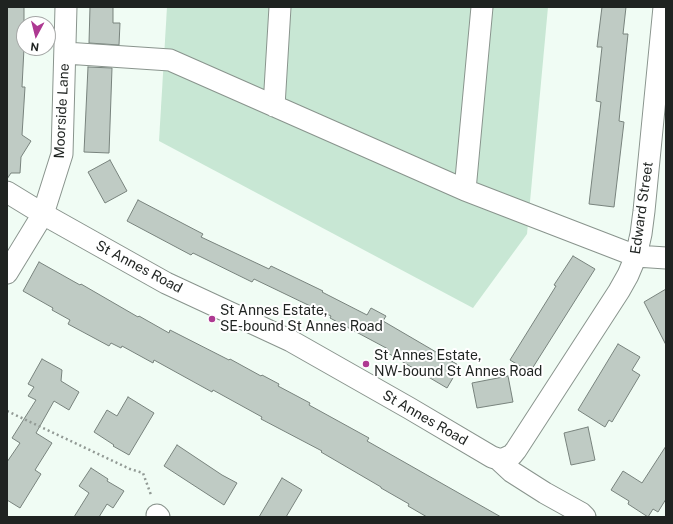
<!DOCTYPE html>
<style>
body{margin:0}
#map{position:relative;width:673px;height:524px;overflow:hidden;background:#f0fcf4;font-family:"Public Sans",sans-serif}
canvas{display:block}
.frame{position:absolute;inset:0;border:8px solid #1f2321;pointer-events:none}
.north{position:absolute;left:16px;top:16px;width:40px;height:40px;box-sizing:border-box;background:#fff;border:1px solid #a5a7a6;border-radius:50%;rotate:187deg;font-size:11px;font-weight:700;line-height:16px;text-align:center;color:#1f2321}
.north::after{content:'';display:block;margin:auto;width:14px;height:18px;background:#ae3992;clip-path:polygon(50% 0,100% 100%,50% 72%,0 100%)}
</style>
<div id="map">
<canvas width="673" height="524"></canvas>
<div class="frame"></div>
<div class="north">N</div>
</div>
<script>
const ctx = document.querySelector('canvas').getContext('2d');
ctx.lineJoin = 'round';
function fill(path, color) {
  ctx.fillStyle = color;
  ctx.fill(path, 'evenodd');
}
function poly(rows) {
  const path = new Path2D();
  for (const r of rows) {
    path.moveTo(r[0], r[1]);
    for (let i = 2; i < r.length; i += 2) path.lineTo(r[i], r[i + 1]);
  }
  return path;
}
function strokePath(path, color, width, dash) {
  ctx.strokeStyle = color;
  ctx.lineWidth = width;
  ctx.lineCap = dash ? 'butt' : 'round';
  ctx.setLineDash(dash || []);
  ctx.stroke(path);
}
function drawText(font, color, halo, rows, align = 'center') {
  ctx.font = font + ' "Public Sans",sans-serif';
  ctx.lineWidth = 4;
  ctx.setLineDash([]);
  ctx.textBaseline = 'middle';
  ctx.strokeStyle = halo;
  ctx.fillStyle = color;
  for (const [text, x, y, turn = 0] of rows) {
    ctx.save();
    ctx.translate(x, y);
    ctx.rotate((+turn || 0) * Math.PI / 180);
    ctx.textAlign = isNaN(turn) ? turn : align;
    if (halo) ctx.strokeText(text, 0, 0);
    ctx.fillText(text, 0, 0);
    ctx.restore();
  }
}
fill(poly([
 [167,7,548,7,527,234,473,308,159,141]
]), '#c8e7d4');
const building = poly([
 [7,7,24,7,24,48,22,87,25,87,22,135,31,141,21,157,20,173,11,173,7,179,7,7],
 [90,7,113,7,113,23,120,23,119,45,89,43,90,7],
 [602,7,626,7,623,34,628,34,619,121,624,122,614,207,589,204,601,102,596,101,602,47,597,47,602,7],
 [88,67,112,68,109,153,84,152,88,67],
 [110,160,127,191,105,203,88,172,110,160],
 [138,200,203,234,201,237,269,269,271,266,323,291,322,292,367,315,371,308,386,316,383,321,460,366,447,388,386,352,388,349,330,318,331,316,254,279,252,282,193,253,191,255,127,221,138,200],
 [573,256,595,269,530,372,510,360,556,286,554,285,573,256],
 [39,262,80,285,81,284,138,317,139,316,169,333,170,330,229,360,230,359,261,376,262,375,279,384,278,386,310,403,309,405,369,438,367,441,501,517,427,517,408,506,409,504,381,488,381,487,321,452,322,451,261,419,262,417,213,390,212,392,154,360,153,363,122,346,121,348,111,343,109,346,68,324,70,320,52,310,53,308,23,291,39,262],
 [666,289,666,345,644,302,666,289],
 [618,344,640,357,632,370,640,375,612,422,609,420,605,427,578,410,618,344],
 [42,359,62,370,61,381,79,392,69,410,54,401,36,433,52,443,35,470,41,474,20,508,7,500,7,462,20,443,12,438,36,400,28,396,34,387,28,384,42,359],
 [508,376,513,402,477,408,472,383,508,376],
 [128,397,154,413,129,455,113,446,114,445,94,432,107,410,117,416,128,397],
 [588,427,595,460,571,465,564,433,588,427],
 [177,445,222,475,237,483,224,505,164,466,177,445],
 [666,446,666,499,658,512,653,509,648,517,628,504,629,501,611,490,623,471,642,483,666,446],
 [91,468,108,479,107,481,124,491,113,508,107,504,99,517,74,517,89,493,79,486,91,468],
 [282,478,302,490,286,517,259,517,282,478]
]);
fill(building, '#bfcbc4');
strokePath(building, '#78837d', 1);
const minor = poly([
 [65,53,170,60,465,190,636,256,666,258],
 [274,106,280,7],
 [465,190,482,7],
 [7,192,43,214,166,283,291,341,409,408,492,457,498,459,512,472,545,493,581,513,585,517],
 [7,273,43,214,62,154,66,7],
 [498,459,503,459,512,455,516,450,619,291,628,275,636,256,641,234,644,211,664,7],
 [157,515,159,517]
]);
strokePath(minor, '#89948d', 23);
strokePath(poly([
 [7,411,130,469,143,473,151,495]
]), '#929a95', 2.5, [2, 3]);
strokePath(minor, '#fff', 21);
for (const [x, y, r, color] of [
 [212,319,4,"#ae3992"],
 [366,364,4,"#ae3992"]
]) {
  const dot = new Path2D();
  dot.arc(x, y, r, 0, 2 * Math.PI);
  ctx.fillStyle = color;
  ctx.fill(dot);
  strokePath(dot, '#fff', 1.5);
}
drawText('14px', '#1f2321', '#fff', [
 ["Moorside Lane",62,111,-87],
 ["Edward Street",642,208,-82],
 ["St Annes Road",139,267,28],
 ["St Annes Road",425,418,30]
]);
drawText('14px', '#1f2321', '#fff', [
 ["St Annes Estate,",220,311],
 ["SE-bound St Annes Road",220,327],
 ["St Annes Estate,",374,356],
 ["NW-bound St Annes Road",374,372]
], 'left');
</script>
